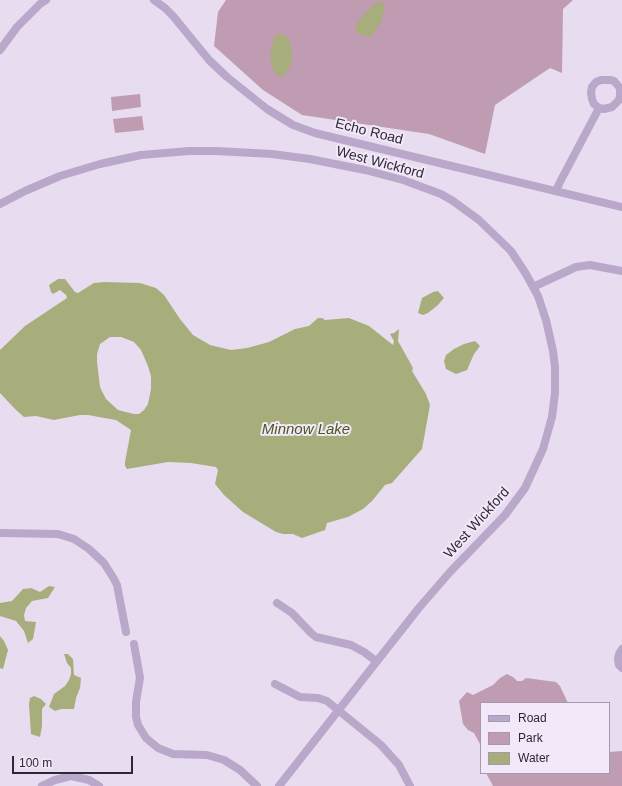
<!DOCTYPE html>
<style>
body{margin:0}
#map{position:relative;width:622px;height:786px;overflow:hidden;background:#e8dcf1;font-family:Helvetica,sans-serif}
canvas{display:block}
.legend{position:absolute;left:480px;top:702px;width:130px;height:72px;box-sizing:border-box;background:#f2e8f9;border:1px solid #a39bab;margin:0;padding:5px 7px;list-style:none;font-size:12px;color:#2d2836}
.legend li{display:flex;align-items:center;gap:8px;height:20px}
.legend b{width:20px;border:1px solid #a39bab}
.scale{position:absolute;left:12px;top:756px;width:121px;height:18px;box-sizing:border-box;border:2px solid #2d2836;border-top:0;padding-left:5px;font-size:12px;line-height:14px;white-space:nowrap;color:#2d2836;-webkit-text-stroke:3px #f2e8f9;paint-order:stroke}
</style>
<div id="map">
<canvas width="622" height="786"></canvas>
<ul class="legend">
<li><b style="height:5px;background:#b9a8c9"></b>Road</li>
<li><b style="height:11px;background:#bf9cb1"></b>Park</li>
<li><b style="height:11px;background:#a8ad7c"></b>Water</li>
</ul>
<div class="scale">100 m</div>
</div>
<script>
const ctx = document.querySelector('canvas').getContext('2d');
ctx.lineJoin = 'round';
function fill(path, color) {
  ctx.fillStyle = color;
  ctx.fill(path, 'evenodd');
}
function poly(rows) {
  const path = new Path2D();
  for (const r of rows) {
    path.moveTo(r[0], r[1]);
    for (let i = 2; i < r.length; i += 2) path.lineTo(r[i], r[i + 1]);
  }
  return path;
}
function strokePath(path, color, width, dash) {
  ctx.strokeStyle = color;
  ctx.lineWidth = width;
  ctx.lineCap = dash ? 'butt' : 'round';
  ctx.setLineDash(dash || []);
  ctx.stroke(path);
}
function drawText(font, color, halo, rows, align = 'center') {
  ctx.font = font + ' Helvetica,sans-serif';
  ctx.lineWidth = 4;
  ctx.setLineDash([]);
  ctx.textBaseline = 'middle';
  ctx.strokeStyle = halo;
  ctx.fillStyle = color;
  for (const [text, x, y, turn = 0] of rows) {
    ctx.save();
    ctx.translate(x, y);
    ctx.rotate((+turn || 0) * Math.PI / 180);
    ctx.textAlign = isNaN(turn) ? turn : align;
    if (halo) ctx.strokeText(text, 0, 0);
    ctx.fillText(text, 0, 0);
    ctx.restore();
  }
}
fill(poly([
 [226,0,573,0,563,9,562,73,550,68,495,105,485,154,429,134,302,115,263,90,214,46,218,12],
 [140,94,141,107,112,111,111,97],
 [142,116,144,130,115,133,113,119],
 [507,674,513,677,517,681,522,681,526,678,556,682,560,686,568,703,481,703,481,746,474,733,468,730,463,724,459,701,467,692,473,695,493,685,500,678],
 [622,751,622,786,493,786,486,773,609,773,609,752]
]), '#bf9cb1');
fill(poly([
 [379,1,385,4,381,22,370,37,355,32,357,23,368,10],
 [281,34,289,38,292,50,291,64,283,78,273,71,270,53,275,35],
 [58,279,65,279,75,292,78,293,94,283,104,282,140,283,156,288,164,295,180,319,193,335,210,345,231,350,247,348,269,342,295,329,309,326,318,318,322,318,325,320,349,318,369,326,393,345,394,341,390,334,394,333,399,329,398,341,412,366,413,368,412,371,426,394,430,405,422,449,392,483,385,485,372,501,363,509,348,517,327,523,325,530,302,538,293,534,283,534,276,532,243,512,224,495,215,484,218,470,216,467,191,463,168,462,127,469,125,466,125,462,131,430,116,420,88,415,80,415,54,420,36,416,24,417,15,409,0,393,0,350,25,326,67,298,66,295,60,290,53,294,51,292,49,285],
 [110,337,121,337,134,342,141,350,148,366,151,376,151,389,148,404,144,410,139,414,134,414,118,410,106,399,100,387,97,362,97,354,100,344],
 [438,291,444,298,437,306,428,313,423,315,418,313,422,298,433,292],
 [475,341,480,346,474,354,467,370,456,374,446,369,444,361,446,355,454,349,464,344],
 [49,586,55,587,48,598,32,601,26,608,24,615,25,621,36,622,33,639,28,643,24,631,16,621,0,616,0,603,12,601,23,589,31,588,40,592],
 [0,636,4,641,8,650,3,669,0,668],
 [64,654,68,654,73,659,74,675,81,678,80,688,76,698,74,709,61,709,55,711,49,707,54,694,65,686,69,680,71,674,71,668,67,663],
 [34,696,41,699,46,704,42,709,42,726,40,737,31,734,29,704,30,698]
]), '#a8ad7c');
strokePath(poly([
 [154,0,165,8,173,16,209,60,227,77,267,109,293,125,315,133,622,207],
 [0,50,17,27,40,4,46,0],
 [556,191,560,182,599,108,604,109,612,107,619,100,620,96,620,88,614,81,610,80,601,80,596,82,592,87,591,93,592,99,594,104,599,108],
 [0,204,25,191,60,176,100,164,141,155,189,151,216,151,272,154,310,159,365,170,403,180,441,194,453,201,479,220,511,251,526,274,538,296,546,320,553,351,555,367,555,393,552,417,543,449,525,488,505,515,450,572,418,609,279,786],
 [533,287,576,267,590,265,622,271],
 [0,533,58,534,74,539,89,549,104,563,114,579,117,585,126,632],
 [277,603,292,613,311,633,316,637,351,645,364,652,376,661],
 [134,644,140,678,136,702,136,717,138,725,146,738,158,748,173,754,207,755,224,760,240,770,257,786],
 [622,649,619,654,618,659,619,665,622,668],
 [275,684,300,697,318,698,327,701,381,745,399,765,410,786],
 [42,786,55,780,71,776,89,780,99,786]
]), '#b9a8c9', 8);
drawText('14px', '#2d2836', '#f2e8f9', [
 ["Echo Road",369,132,14],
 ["West Wickford",380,163,15],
 ["West Wickford",477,523,-48]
]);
drawText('italic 15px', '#4f561f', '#f2e8f9', [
 ["Minnow Lake",306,430]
]);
</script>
